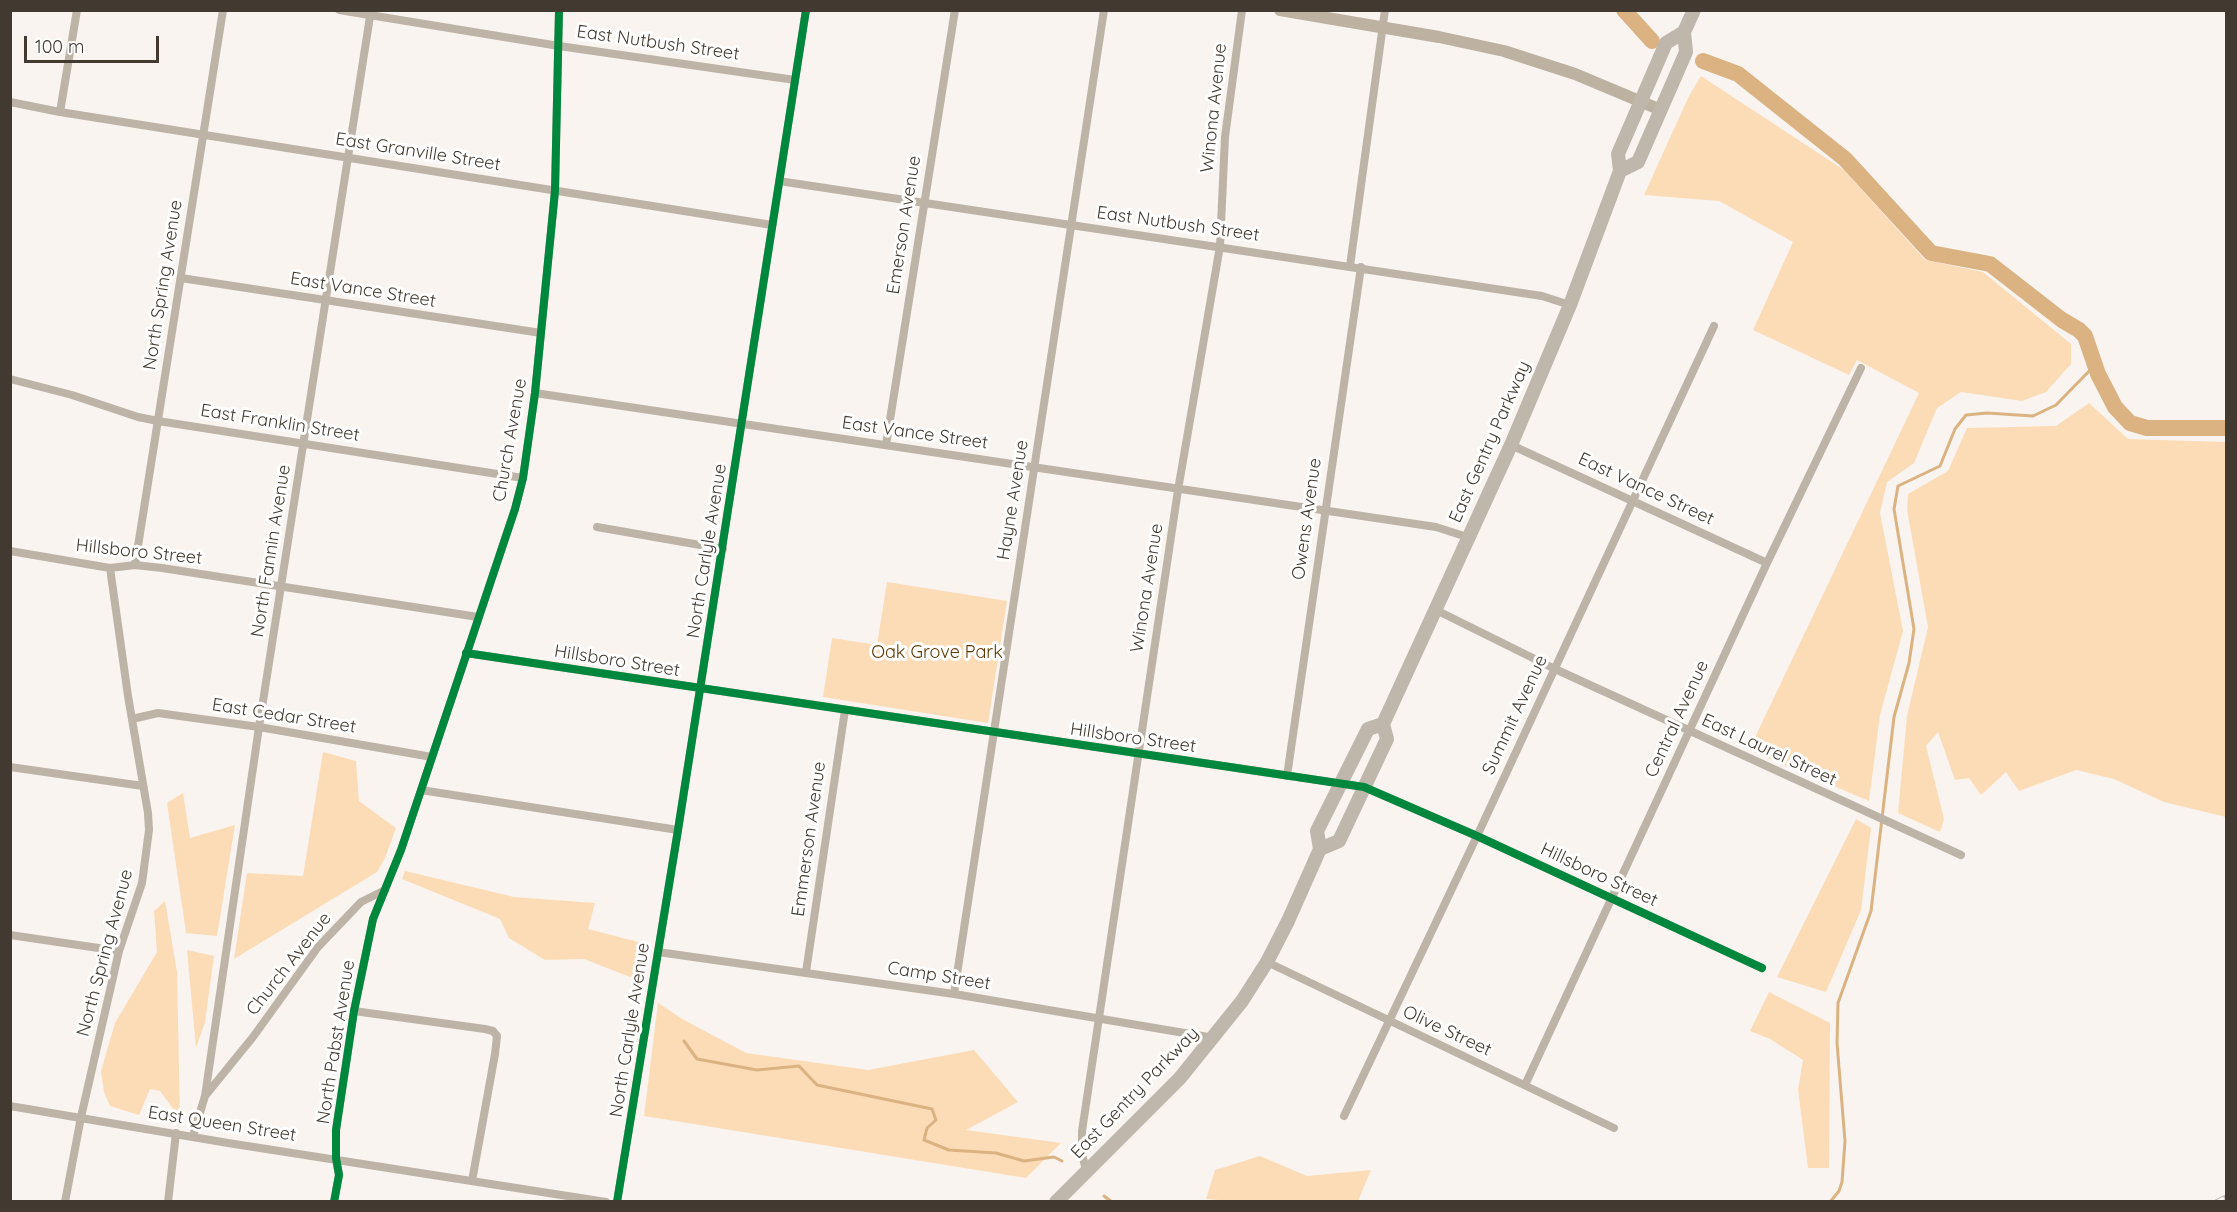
<!DOCTYPE html>
<style>
body{margin:0}
#map{position:relative;width:2237px;height:1212px;overflow:hidden;background:#f9f4ef;font-family:Quicksand,sans-serif}
canvas{display:block}
.frame{position:absolute;inset:0;border:12px solid #423a30;pointer-events:none}
.scale{position:absolute;left:24px;top:36px;width:135px;height:27px;box-sizing:border-box;border:3px solid #423a30;border-top:0;padding-left:8px;font-size:18px;line-height:21px;white-space:nowrap;color:#423a30;-webkit-text-stroke:4px #fff;paint-order:stroke}
</style>
<div id="map">
<canvas width="2237" height="1212"></canvas>
<div class="frame"></div>
<div class="scale">100 m</div>
</div>
<script>
const ctx = document.querySelector('canvas').getContext('2d');
ctx.lineJoin = 'round';
function fill(path, color) {
  ctx.fillStyle = color;
  ctx.fill(path, 'evenodd');
}
function poly(rows) {
  const path = new Path2D();
  for (const r of rows) {
    path.moveTo(r[0], r[1]);
    for (let i = 2; i < r.length; i += 2) path.lineTo(r[i], r[i + 1]);
  }
  return path;
}
function strokePath(path, color, width, dash) {
  ctx.strokeStyle = color;
  ctx.lineWidth = width;
  ctx.lineCap = dash ? 'butt' : 'round';
  ctx.setLineDash(dash || []);
  ctx.stroke(path);
}
function drawText(font, color, halo, rows, align = 'center') {
  ctx.font = font + ' Quicksand,sans-serif';
  ctx.lineWidth = 6;
  ctx.setLineDash([]);
  ctx.textBaseline = 'middle';
  ctx.strokeStyle = halo;
  ctx.fillStyle = color;
  for (const [text, x, y, turn = 0] of rows) {
    ctx.save();
    ctx.translate(x, y);
    ctx.rotate((+turn || 0) * Math.PI / 180);
    ctx.textAlign = isNaN(turn) ? turn : align;
    if (halo) ctx.strokeText(text, 0, 0);
    ctx.fillText(text, 0, 0);
    ctx.restore();
  }
}
fill(poly([
 [1701,76,1844,170,1925,260,1983,272,2071,344,2071,364,2046,392,2022,401,1961,392,1937,408,1914,463,1887,482,1880,513,1903,631,1880,715,1869,801,1749,750,1919,393,1857,360,1849,375,1753,330,1793,242,1719,201,1644,195,1689,96],
 [2089,403,2128,439,2226,442,2226,817,2164,802,2114,779,2076,770,2019,791,2006,772,1981,795,1969,778,1955,780,1938,732,1926,746,1944,819,1940,832,1898,813,1907,716,1928,627,1907,510,1908,494,1948,471,1967,428,2056,426],
 [887,582,1007,601,988,723,823,697,832,638,877,645],
 [323,752,356,761,359,801,396,828,385,858,377,872,234,959,247,873,303,876],
 [183,793,190,838,235,825,217,936,186,933,167,803],
 [1856,819,1871,828,1861,910,1826,992,1777,977],
 [405,871,514,897,595,903,588,929,646,944,640,981,584,959,545,960,509,938,500,919,402,879],
 [165,901,177,972,180,1118,160,1091,150,1089,139,1115,110,1106,104,1092,101,1071,115,1023,157,952,154,911],
 [187,950,214,956,205,1022,196,1048],
 [1769,992,1830,1023,1829,1168,1808,1168,1798,1090,1803,1060,1770,1039,1750,1031],
 [658,1003,684,1020,746,1053,868,1070,974,1050,1018,1102,966,1130,1061,1143,1026,1178,644,1116],
 [1260,1156,1307,1176,1371,1170,1358,1201,1247,1202,1206,1199,1215,1170]
]), '#fcdcb7');
strokePath(poly([
 [684,1041,697,1059,757,1070,799,1066,817,1085,932,1109,936,1120,927,1128,924,1140,949,1150,996,1153,1024,1161,1054,1157,1062,1161],
 [1104,1196,1112,1202],
 [1830,1202,1839,1191,1842,1182,1845,1141,1837,1043,1838,1003,1871,911,1894,717,1909,663,1914,629,1894,509,1898,486,1940,466,1955,429,1966,415,1987,413,2033,416,2056,405,2095,365]
]), '#dbb382', 3);
strokePath(poly([
 [1624,10,1652,41],
 [1703,61,1738,74,1845,159,1931,253,1990,264,2062,320,2079,330,2085,336,2098,374,2115,407,2130,423,2147,428,2226,428]
]), '#dbb382', 16);
strokePath(poly([
 [339,10,559,46,795,80],
 [10,102,60,112,772,225],
 [60,112,77,10],
 [779,181,1542,296,1570,305],
 [1350,266,1385,10],
 [181,278,541,333],
 [10,379,72,395,138,417,158,421,523,478],
 [535,393,1436,527,1467,537],
 [886,445,955,10],
 [1511,445,1767,563],
 [597,527,723,549],
 [10,551,110,568,135,565,162,568,478,617],
 [135,565,223,10],
 [1434,609,1555,669,1961,855],
 [466,653,1364,787,1477,836,1762,968],
 [132,719,158,713,259,727,432,757],
 [10,767,143,786],
 [1287,776,1361,267],
 [421,790,678,830],
 [10,935,119,951],
 [658,952,954,994,1214,1038],
 [1267,962,1614,1128],
 [806,972,845,710],
 [954,994,1104,10],
 [354,1011,485,1029,493,1031,497,1036,495,1054,472,1181],
 [1525,1085,1767,563,1861,368],
 [205,1096,259,727,371,10],
 [10,1106,228,1143,606,1202],
 [1344,1116,1477,836,1714,326],
 [193,1136,205,1096,253,1037,318,947,361,902,385,890],
 [1086,1170,1082,1154,1082,1131,1099,1018,1178,490,1220,246,1225,137,1242,10],
 [65,1202,81,1117,119,951,142,883,149,830,148,813,128,696,110,568],
 [168,1202,176,1133],
 [334,1202,339,1175,336,1158,336,1130,354,1011,373,919,401,850,515,509,523,478,535,393,555,191,559,10],
 [617,1202,678,830,806,10]
]), '#beb3a7', 8);
strokePath(poly([
 [1280,10,1439,37,1504,51,1575,74,1661,110]
]), '#bdb1a2', 12);
strokePath(poly([
 [1620,171,1638,162,1686,52,1684,32,1694,10],
 [1320,849,1339,841,1387,739,1383,724,1511,445,1570,305,1620,171,1618,154,1666,43,1684,32],
 [1056,1202,1180,1078,1242,1001,1267,962,1288,921,1320,849,1317,831,1368,729,1383,724]
]), '#c0b7ac', 14);
const rail = poly([
 [2216,1202,2226,1197]
]);
strokePath(rail, '#c0b8b2', 5);
strokePath(rail, '#fff', 3, [9]);
strokePath(poly([
 [466,653,1364,787,1477,836,1762,968],
 [334,1202,339,1175,336,1158,336,1130,354,1011,373,919,401,850,515,509,523,478,535,393,555,191,559,10],
 [617,1202,678,830,806,10]
]), '#00873e', 8);
drawText('18px', '#423a30', '#fff', [
 ["East Nutbush Street",658,43,8],
 ["Winona Avenue",1214,108,-84],
 ["East Granville Street",418,152,9],
 ["East Nutbush Street",1178,224,8],
 ["Emerson Avenue",904,225,-81],
 ["North Spring Avenue",163,285,-81],
 ["East Vance Street",363,290,9],
 ["East Franklin Street",280,423,9],
 ["East Vance Street",915,433,8],
 ["Church Avenue",510,440,-80],
 ["East Gentry Parkway",1490,442,-66],
 ["East Vance Street",1646,489,25],
 ["Hayne Avenue",1013,500,-81],
 ["Owens Avenue",1307,519,-82],
 ["North Fannin Avenue",271,551,-81],
 ["North Carlyle Avenue",707,551,-81],
 ["Hillsboro Street",139,552,6],
 ["Winona Avenue",1147,588,-81],
 ["Hillsboro Street",617,661,9],
 ["Summit Avenue",1515,715,-65],
 ["East Cedar Street",284,716,9],
 ["Central Avenue",1677,719,-65],
 ["Hillsboro Street",1133,738,8],
 ["East Laurel Street",1769,750,25],
 ["Emmerson Avenue",809,839,-82],
 ["Hillsboro Street",1599,875,25],
 ["North Spring Avenue",105,953,-75],
 ["Church Avenue",289,964,-52],
 ["Camp Street",939,976,9],
 ["North Carlyle Avenue",630,1030,-81],
 ["Olive Street",1447,1031,25],
 ["North Pabst Avenue",336,1042,-81],
 ["East Gentry Parkway",1135,1093,-46],
 ["East Queen Street",222,1124,9]
]);
drawText('18px', '#5d3900', '#fff', [
 ["Oak Grove Park",937,653]
]);
</script>
